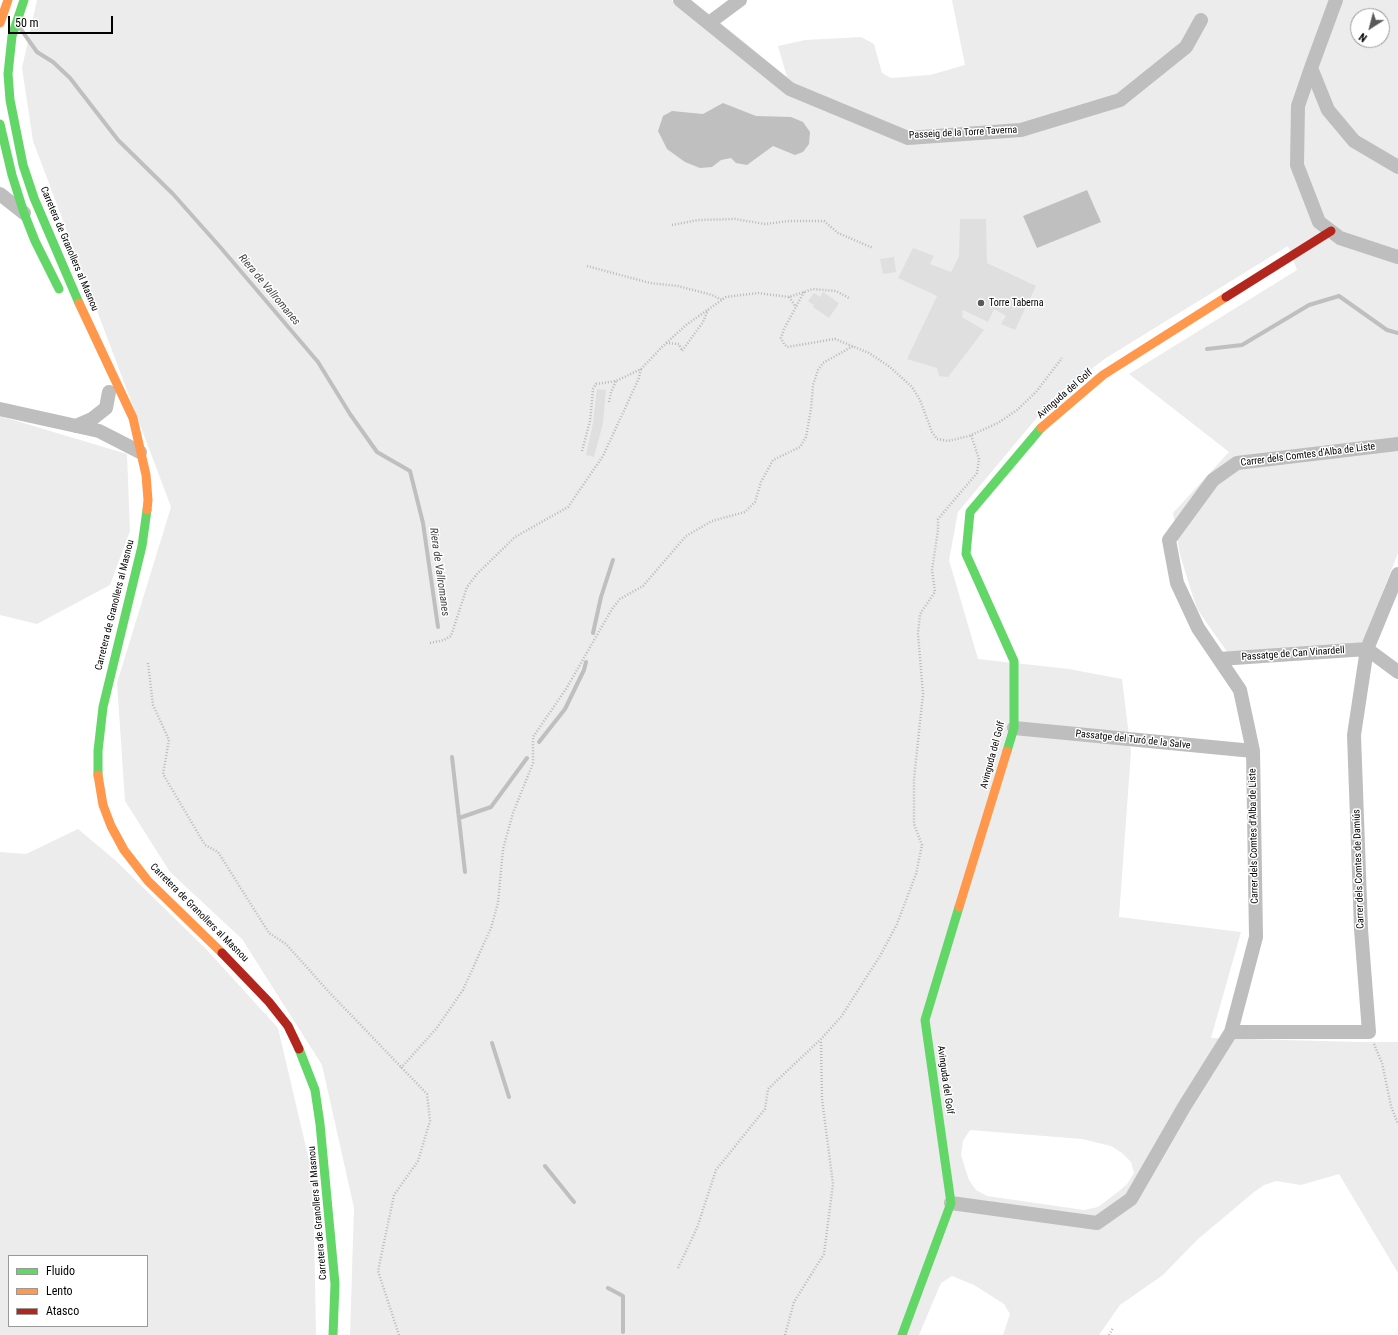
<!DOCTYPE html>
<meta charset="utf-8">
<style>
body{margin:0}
#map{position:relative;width:1398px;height:1335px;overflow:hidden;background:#fff;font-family:"Roboto Condensed",sans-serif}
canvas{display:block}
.legend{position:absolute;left:8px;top:1255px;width:140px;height:72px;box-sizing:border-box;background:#fff;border:1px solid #999;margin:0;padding:5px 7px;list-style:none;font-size:12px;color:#000}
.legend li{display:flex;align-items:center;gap:8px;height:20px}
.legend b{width:20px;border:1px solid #999}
.north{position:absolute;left:1350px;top:8px;width:40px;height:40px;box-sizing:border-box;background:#fff;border:1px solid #999;border-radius:50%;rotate:216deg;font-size:11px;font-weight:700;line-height:16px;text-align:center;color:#000}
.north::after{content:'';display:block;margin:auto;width:14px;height:18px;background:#595959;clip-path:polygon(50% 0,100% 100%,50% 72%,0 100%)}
.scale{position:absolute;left:8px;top:16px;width:105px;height:18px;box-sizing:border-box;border:2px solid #000;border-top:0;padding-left:5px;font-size:12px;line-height:14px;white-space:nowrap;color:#000;-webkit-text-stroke:3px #fff;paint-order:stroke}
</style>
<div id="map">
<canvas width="1398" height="1335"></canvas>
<ul class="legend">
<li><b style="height:5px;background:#63d668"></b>Fluido</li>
<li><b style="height:5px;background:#ff974d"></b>Lento</li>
<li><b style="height:5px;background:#b3261e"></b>Atasco</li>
</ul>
<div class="north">N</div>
<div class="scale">50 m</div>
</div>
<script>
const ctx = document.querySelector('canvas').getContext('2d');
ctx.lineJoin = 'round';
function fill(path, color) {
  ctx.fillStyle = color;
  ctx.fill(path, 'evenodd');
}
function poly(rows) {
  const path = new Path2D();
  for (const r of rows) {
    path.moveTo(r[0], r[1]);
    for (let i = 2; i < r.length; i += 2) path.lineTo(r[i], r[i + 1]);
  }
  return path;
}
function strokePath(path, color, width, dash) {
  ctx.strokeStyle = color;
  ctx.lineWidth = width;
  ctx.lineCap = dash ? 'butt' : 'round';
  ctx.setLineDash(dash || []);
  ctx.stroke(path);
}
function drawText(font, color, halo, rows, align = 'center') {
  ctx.font = font + ' "Roboto Condensed",sans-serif';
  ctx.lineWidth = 3;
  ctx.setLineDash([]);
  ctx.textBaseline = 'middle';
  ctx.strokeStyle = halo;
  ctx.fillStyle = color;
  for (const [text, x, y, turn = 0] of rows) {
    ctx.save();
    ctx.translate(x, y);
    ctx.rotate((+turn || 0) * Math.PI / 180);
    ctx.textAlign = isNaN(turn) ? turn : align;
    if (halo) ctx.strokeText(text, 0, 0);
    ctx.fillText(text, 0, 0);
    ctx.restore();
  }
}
fill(poly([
 [37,0,671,0,704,24,712,16,787,77,778,46,805,40,861,37,874,44,882,73,891,78,930,75,965,65,952,0,1398,0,1398,553,1362,645,1230,656,1197,609,1180,555,1173,513,1229,452,1129,374,1297,270,1288,246,1106,358,1055,396,958,512,949,560,978,659,1069,669,1122,679,1131,752,1119,917,1241,932,1211,1038,1359,1042,1398,1042,1398,1273,1339,1174,1301,1185,1276,1181,1264,1185,1254,1192,1197,1240,1163,1275,1120,1305,1099,1335,1003,1335,1010,1314,1004,1304,974,1285,952,1276,941,1283,919,1335,350,1335,354,1208,322,1065,242,939,170,872,125,801,117,683,171,507,33,141,22,68],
 [1358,16,1382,16,1382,40,1358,40],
 [970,1130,1082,1139,1111,1146,1122,1153,1131,1162,1134,1173,1127,1184,1118,1192,1098,1207,1084,1210,987,1196,976,1190,969,1180,965,1168,961,1155,963,1141],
 [0,416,127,454,130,531,110,585,37,624,0,615],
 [78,829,115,860,207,950,278,1028,313,1177,316,1335,0,1335,0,852,26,854],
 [9,1256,147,1256,147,1326,9,1326]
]), '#ececec');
fill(poly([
 [723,103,756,116,791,117,803,122,810,132,809,144,803,152,795,155,773,146,747,165,736,163,731,158,721,160,712,167,700,168,685,162,667,149,658,131,663,116,672,111,703,114],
 [1087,190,1101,222,1037,248,1023,216]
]), '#bfbfbf');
strokePath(poly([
 [20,28,37,52,53,62,70,78,118,140,173,194,221,248,318,362,350,414,377,452,410,471,423,523,438,627],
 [1207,349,1242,345,1309,305,1339,296,1387,330,1398,333],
 [593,633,601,597,613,560],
 [539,742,565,709,584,670,586,662],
 [452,757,465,872],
 [459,818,491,807,527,758],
 [492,1043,509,1097],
 [545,1166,574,1202],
 [608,1288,623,1296,623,1332]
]), '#bfbfbf', 4);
fill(poly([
 [960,219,986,219,987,263,1036,286,1015,330,1001,324,1006,316,994,309,988,322,963,310,962,317,984,330,948,377,939,376,937,368,907,359,937,296,898,278,913,248,934,256,930,264,951,272,959,256],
 [894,257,896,272,883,274,880,259],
 [823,292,839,303,829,318,813,307,814,305,808,301,814,293,820,297],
 [597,389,606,390,603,423,594,457,586,455,593,423]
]), '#dfdfdf');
strokePath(poly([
 [672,225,698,220,735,219,765,224,789,221,824,221,838,233,873,248],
 [587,266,650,283,678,286,712,295,722,300],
 [804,292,784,329,781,338,784,344,787,347,835,339,869,353,890,367,912,387,920,400,932,432,937,439,948,441,969,436,998,423,1017,410,1036,392,1062,358],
 [789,297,796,307],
 [666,343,679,344,682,351,703,322,708,310],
 [609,402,611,392,616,381],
 [582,451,590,421,593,389,596,384,616,381,641,369,662,347,686,325,726,297,758,293,789,297,813,289,836,291,849,298],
 [430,643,444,640,451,636,467,587,477,574,515,537,568,507,603,456,639,378,641,369],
 [148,663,153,705,169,740,163,774,205,845,218,852,269,933,286,944,329,992,427,1094,430,1121,418,1161,394,1195,378,1271,399,1335],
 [1374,1044,1382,1063,1391,1106,1398,1124],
 [401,1068,436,1029,463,990,491,928,498,903,503,849,513,813,533,763,533,737,566,689,612,609,620,599,643,586,686,536,712,521,745,512,755,502,761,482,773,460,800,447,806,437,811,409,813,385,818,370,823,363,853,346],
 [678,1268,697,1228,716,1170,765,1109,768,1089,821,1039,841,1017,880,956,897,924,916,874,922,845,914,824,914,779,923,694,918,634,920,614,935,592,932,570,938,530,938,519,977,473,979,459,971,435],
 [785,1335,794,1302,824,1254,833,1184,822,1099,821,1040],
 [1109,1335,1113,1328]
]), '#b9b9b9', 2.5, [1, 2]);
strokePath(poly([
 [680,0,790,89,908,138,1021,130,1120,100,1186,47,1201,20],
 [1336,0,1311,68,1328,110,1354,141,1398,167],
 [709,23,740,0],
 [1311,68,1298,106,1297,165,1319,222,1340,238,1398,257],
 [0,194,24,213],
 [0,409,99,431,140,452],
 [76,426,92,419,106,408,109,392],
 [1219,659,1367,649,1398,672],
 [1014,728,1253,751],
 [1231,1032,1369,1032,1361,929,1354,735,1367,649,1398,574],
 [951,1203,1097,1223,1131,1199,1184,1107,1231,1032,1256,937,1253,751,1240,690,1198,628,1177,583,1169,540,1213,480,1237,463,1398,444]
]), '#bebebe', 14);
strokePath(poly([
 [24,0,12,36,8,74,10,100,23,165,34,198,79,303],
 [0,124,12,175,24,213,35,241,59,289],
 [1007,751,1014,728,1014,661,966,554,970,512,1041,428],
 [98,775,98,751,103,707,142,546,147,510],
 [299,1049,315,1090,320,1124,335,1284,333,1335],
 [902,1335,951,1203,925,1020,959,907]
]), '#63d668', 9);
strokePath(poly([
 [0,23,8,0],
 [79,303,133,418,146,475,148,500,147,510],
 [1041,428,1103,375,1226,297],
 [98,775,103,805,111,826,124,850,148,881,222,953],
 [959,907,1007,751]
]), '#ff974d', 9);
strokePath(poly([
 [1226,297,1331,231],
 [222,953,269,1002,288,1026,299,1049]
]), '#b3261e', 9);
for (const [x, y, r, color] of [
 [981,303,4,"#595959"]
]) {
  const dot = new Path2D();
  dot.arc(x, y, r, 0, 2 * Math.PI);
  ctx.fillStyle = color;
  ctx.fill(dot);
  strokePath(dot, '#fff', 1.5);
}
drawText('10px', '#000', '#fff', [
 ["Passeig de la Torre Taverna",963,133,-3],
 ["Carretera de Granollers al Masnou",69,249,67],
 ["Avinguda del Golf",1065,394,-41],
 ["Carrer dels Comtes d'Alba de Liste",1308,455,-7],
 ["Carretera de Granollers al Masnou",115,605,-76],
 ["Passatge de Can Vinardell",1293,654,-4],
 ["Passatge del Turó de la Salve",1133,740,6],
 ["Avinguda del Golf",993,755,-75],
 ["Carrer dels Comtes d'Alba de Liste",1254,836,-91],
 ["Carrer dels Comtes de Damiús",1359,869,-92],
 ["Carretera de Granollers al Masnou",199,913,45],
 ["Avinguda del Golf",945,1080,82],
 ["Carretera de Granollers al Masnou",318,1213,-95]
]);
drawText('10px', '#000', '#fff', [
 ["Torre Taberna",989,303]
], 'left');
drawText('italic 11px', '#444', '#fff', [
 ["Riera de Vallromanes",269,290,50],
 ["Riera de Vallromanes",439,572,82]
]);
</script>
